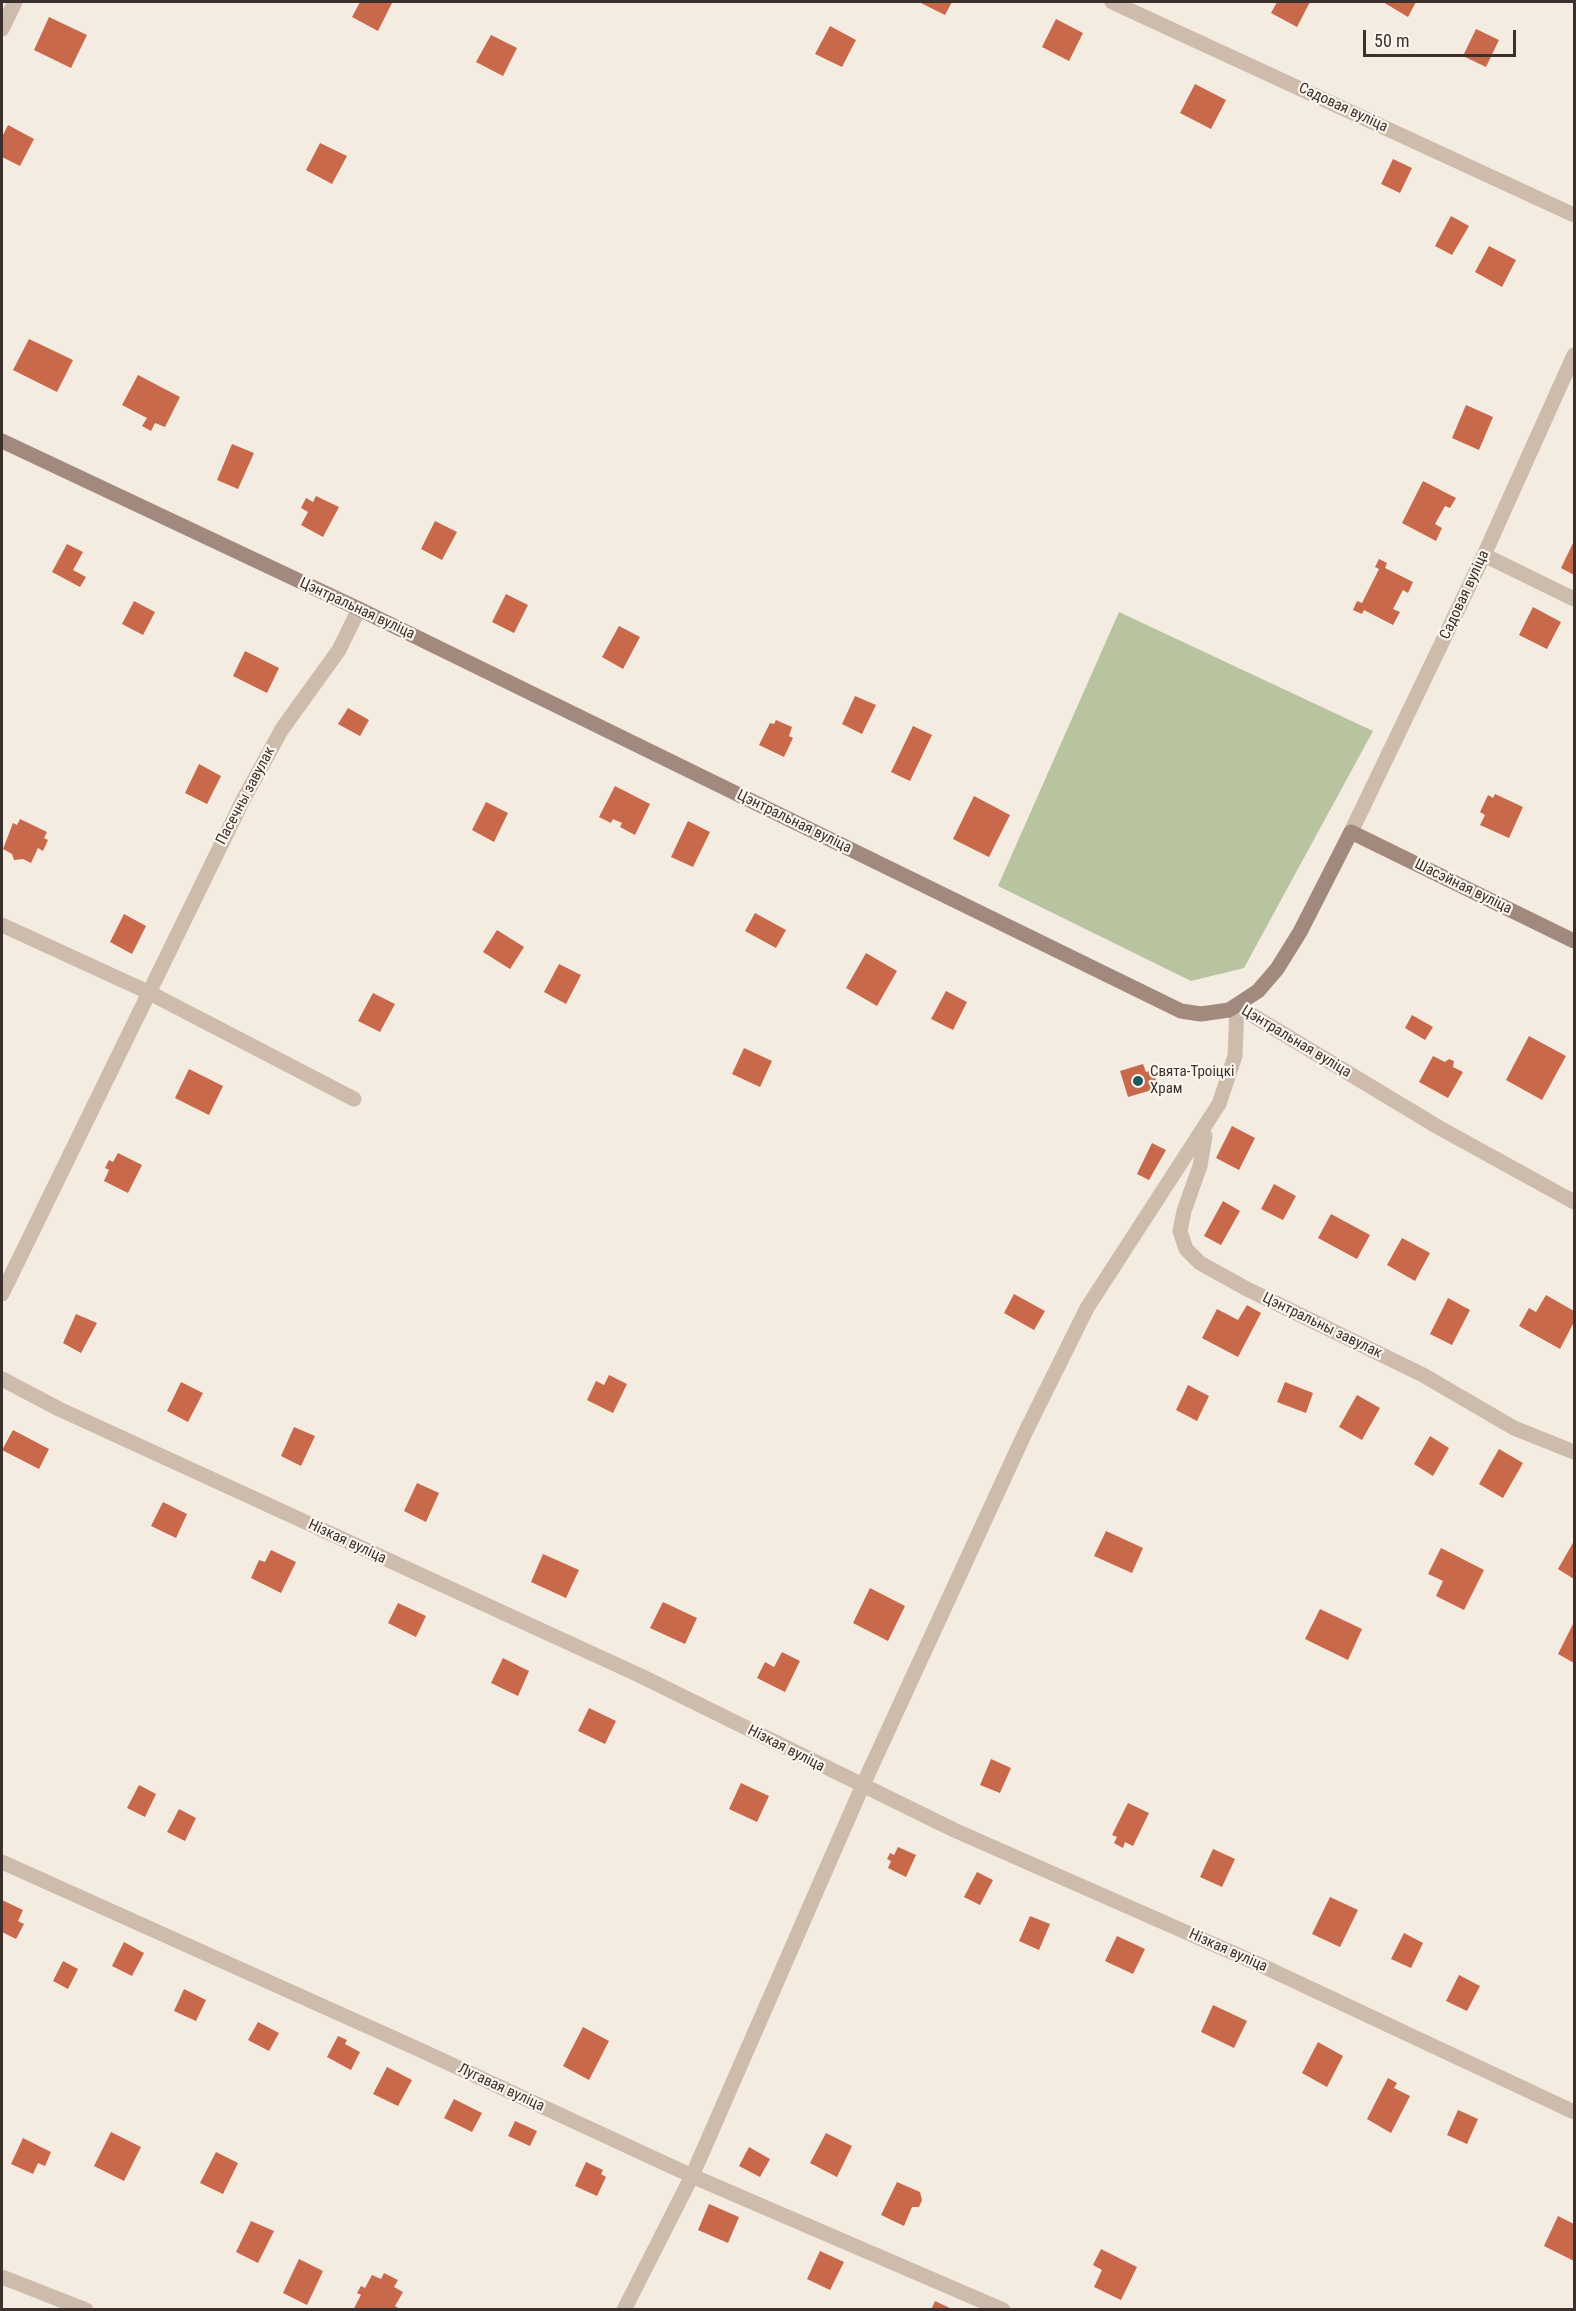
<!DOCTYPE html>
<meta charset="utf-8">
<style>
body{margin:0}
#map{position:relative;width:1576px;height:2311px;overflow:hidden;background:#f4ebe1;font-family:"Roboto Condensed",sans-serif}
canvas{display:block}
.frame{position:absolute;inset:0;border:3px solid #3b302b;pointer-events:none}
.scale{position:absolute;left:1363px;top:30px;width:153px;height:27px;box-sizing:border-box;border:3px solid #3b302b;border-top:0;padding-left:8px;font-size:18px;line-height:21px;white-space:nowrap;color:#3b302b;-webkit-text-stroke:4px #fbf5ee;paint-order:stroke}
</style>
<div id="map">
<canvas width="1576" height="2311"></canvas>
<div class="frame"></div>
<div class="scale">50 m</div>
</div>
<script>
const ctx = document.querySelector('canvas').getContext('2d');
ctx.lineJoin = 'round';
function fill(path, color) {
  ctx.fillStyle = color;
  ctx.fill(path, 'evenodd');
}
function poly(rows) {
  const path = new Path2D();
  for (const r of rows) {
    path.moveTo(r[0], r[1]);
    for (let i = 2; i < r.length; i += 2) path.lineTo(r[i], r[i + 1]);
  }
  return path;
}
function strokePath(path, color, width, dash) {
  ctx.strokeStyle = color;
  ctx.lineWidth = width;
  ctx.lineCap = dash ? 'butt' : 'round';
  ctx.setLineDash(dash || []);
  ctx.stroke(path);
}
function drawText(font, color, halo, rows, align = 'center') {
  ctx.font = font + ' "Roboto Condensed",sans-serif';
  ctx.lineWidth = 4.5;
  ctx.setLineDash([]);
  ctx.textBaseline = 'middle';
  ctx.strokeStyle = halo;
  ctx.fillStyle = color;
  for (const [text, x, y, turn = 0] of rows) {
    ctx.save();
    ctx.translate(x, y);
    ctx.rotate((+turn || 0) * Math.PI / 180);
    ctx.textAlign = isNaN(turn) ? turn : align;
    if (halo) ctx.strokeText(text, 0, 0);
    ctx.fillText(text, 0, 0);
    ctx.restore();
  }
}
fill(poly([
 [1119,612,1373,731,1244,968,1191,981,998,886]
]), '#b8c4a0');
fill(poly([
 [360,2,392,3,378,31,352,17],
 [919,2,952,2,945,15],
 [1277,2,1310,2,1297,27,1271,13],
 [1383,2,1416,2,1408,17],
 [49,17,87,35,71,68,34,50],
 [1056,19,1083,33,1069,61,1042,47],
 [830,26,856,40,842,67,815,54],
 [1476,29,1499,40,1486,67,1463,56],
 [491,35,517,48,503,76,476,62],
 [1195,84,1226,100,1211,129,1180,113],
 [8,125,34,139,20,166,2,157,2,137],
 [320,143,347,156,332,184,306,170],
 [1393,159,1412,168,1400,193,1381,184],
 [1451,216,1469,226,1452,255,1435,246],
 [1489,246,1516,260,1502,287,1475,272],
 [29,339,73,360,57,392,13,370],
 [138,375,180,397,165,427,155,423,151,431,142,426,147,418,122,405],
 [1466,405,1493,417,1479,450,1452,438],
 [232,444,254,453,238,489,217,480],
 [1423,481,1456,498,1450,508,1445,506,1435,524,1442,528,1436,541,1402,523],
 [316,496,339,507,323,537,301,525,308,512,301,508,306,498,313,502],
 [435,521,457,532,442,560,421,549],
 [1574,541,1574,575,1561,568],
 [67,544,83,552,73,570,86,577,80,587,52,572],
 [1379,559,1387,563,1385,568,1413,582,1408,593,1403,590,1393,609,1400,612,1393,625,1364,610,1362,614,1353,610,1357,601,1362,603,1379,569,1375,567],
 [506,594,528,605,514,633,492,622],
 [134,601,155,612,143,635,122,624],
 [1533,607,1561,622,1547,649,1519,635],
 [619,626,640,637,623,669,602,657],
 [245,651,279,668,267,693,233,676],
 [855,696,876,705,862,734,842,724],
 [348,708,369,720,360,736,338,724],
 [776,720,792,727,789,736,793,738,784,757,759,745,770,723,774,724],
 [913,726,932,735,910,781,891,772],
 [199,764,221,776,207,804,185,793],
 [615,786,650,804,635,835,620,827,622,823,613,819,611,823,599,817],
 [1495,794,1523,807,1509,838,1480,825,1485,815,1480,812,1488,795,1493,798],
 [974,796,1010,815,989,857,953,839],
 [486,802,508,813,494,842,472,830],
 [20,819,47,832,44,838,48,840,43,851,38,848,31,863,23,859,14,860,12,854,3,849,13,823,17,825],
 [688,821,710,832,693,867,671,857],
 [755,913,786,930,776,948,745,931],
 [124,914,146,926,132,954,110,942],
 [497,930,524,947,510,969,483,952],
 [866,953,897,971,877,1006,846,988],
 [559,964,581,975,566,1004,544,992],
 [946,991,967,1002,953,1030,931,1019],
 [373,993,395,1004,380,1032,358,1021],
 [1412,1015,1433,1027,1425,1040,1405,1028],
 [1529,1036,1566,1056,1542,1100,1506,1080],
 [744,1048,772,1061,760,1087,732,1074],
 [1433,1056,1445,1062,1449,1059,1454,1061,1453,1067,1463,1072,1448,1098,1419,1082],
 [1143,1064,1146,1072,1153,1070,1156,1080,1149,1082,1152,1090,1128,1097,1120,1071],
 [189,1069,223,1086,209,1115,175,1098],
 [1232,1126,1255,1138,1239,1170,1216,1158],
 [1152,1143,1166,1150,1149,1180,1137,1174],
 [118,1153,142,1165,128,1193,104,1181,109,1170,105,1168,109,1160,113,1162],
 [1274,1184,1296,1196,1283,1220,1261,1209],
 [1223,1201,1240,1211,1221,1245,1204,1236],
 [1331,1214,1370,1235,1357,1259,1318,1238],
 [1402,1238,1430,1253,1415,1281,1387,1265],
 [1014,1294,1045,1311,1034,1330,1004,1313],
 [1546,1295,1574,1311,1574,1322,1560,1349,1519,1326,1529,1308,1536,1312],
 [1448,1298,1470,1310,1452,1345,1430,1334],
 [1247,1305,1261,1313,1238,1357,1202,1338,1217,1309,1238,1320],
 [76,1314,97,1323,81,1353,63,1343],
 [609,1375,627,1384,613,1413,587,1400,596,1381,604,1385],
 [181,1382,203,1393,188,1422,167,1411],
 [1285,1382,1313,1393,1306,1413,1277,1402],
 [1188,1385,1209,1396,1197,1421,1176,1410],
 [1357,1395,1380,1408,1362,1440,1339,1427],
 [294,1427,315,1436,301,1466,281,1456],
 [13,1430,49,1449,39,1469,2,1450],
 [1430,1436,1449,1448,1433,1476,1414,1464],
 [1499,1449,1523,1463,1503,1498,1479,1484],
 [417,1483,439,1493,426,1522,404,1511],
 [163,1502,187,1514,176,1538,151,1526],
 [1106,1531,1143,1548,1132,1573,1094,1556],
 [1574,1541,1574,1579,1558,1569],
 [1441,1548,1484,1570,1464,1610,1436,1596,1443,1581,1428,1574],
 [271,1550,296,1562,281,1593,251,1578,259,1560,265,1562],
 [543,1554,579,1570,566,1598,531,1582],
 [870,1588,905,1606,888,1641,853,1623],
 [663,1602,697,1618,685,1644,650,1628],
 [398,1603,426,1616,416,1637,388,1623],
 [1320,1609,1362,1629,1348,1660,1305,1639],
 [1574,1622,1574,1663,1558,1654],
 [782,1652,800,1661,785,1692,757,1678,765,1662,774,1667],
 [503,1658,529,1671,518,1696,491,1683],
 [589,1708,616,1721,605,1744,578,1731],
 [991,1759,1011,1768,1000,1793,980,1785],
 [741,1783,769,1796,757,1822,729,1809],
 [139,1785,156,1794,145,1817,127,1808],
 [1128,1803,1149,1813,1133,1846,1125,1842,1123,1848,1114,1843,1117,1837,1112,1835],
 [179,1809,196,1818,185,1841,167,1832],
 [898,1847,916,1855,906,1877,888,1868,891,1861,887,1859,890,1853,894,1855],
 [1213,1849,1235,1859,1222,1887,1200,1877],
 [977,1872,993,1880,980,1905,964,1897],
 [1330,1897,1358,1910,1340,1947,1312,1934],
 [2,1900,23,1910,18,1921,24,1924,16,1939,2,1932],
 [1030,1916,1050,1924,1039,1950,1019,1941],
 [1404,1933,1423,1943,1411,1968,1391,1959],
 [1117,1936,1145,1949,1133,1974,1105,1961],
 [124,1942,144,1953,132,1976,112,1966],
 [63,1961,78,1969,68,1989,53,1981],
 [1459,1975,1480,1986,1467,2011,1446,2001],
 [184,1989,206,2000,196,2021,174,2011],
 [1213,2005,1247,2021,1234,2048,1201,2032],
 [258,2022,279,2033,269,2051,248,2040],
 [583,2027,609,2041,589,2080,563,2066],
 [338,2036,347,2040,345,2044,360,2052,351,2070,327,2057],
 [1318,2042,1343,2056,1327,2087,1302,2073],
 [387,2067,412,2080,398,2106,373,2094],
 [1388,2078,1397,2083,1394,2088,1410,2096,1391,2133,1367,2119],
 [454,2099,482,2113,472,2132,444,2118],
 [1458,2110,1478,2119,1467,2144,1447,2135],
 [515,2121,537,2131,530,2146,508,2136],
 [111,2132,141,2147,124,2181,94,2166],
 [826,2133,852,2146,837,2177,810,2163],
 [23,2138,51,2152,45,2166,38,2163,33,2174,11,2164],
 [749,2147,770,2159,760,2177,739,2166],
 [216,2152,238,2163,223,2194,200,2183],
 [586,2162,603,2170,601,2174,606,2177,597,2196,575,2186],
 [897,2182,920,2192,922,2200,919,2207,912,2207,904,2226,881,2215],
 [709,2204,739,2217,728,2243,698,2230],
 [1558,2216,1574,2224,1574,2261,1544,2246],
 [251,2221,274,2231,258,2263,236,2252],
 [1101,2249,1137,2267,1121,2300,1094,2287,1102,2270,1093,2265],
 [820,2251,844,2262,830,2290,807,2279],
 [299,2259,323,2271,307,2305,283,2293],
 [384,2273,398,2280,394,2287,403,2292,395,2306,401,2310,353,2310,361,2295,357,2293,361,2286,365,2288,372,2275,381,2279],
 [935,2301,954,2310,931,2310]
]), '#c8694b');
strokePath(poly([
 [1112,2,1574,215],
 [2,29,15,2],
 [1484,555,1574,599],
 [1351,832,1484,555,1574,355],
 [2,925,148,992,354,1099],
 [1237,1006,1438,1127,1574,1202],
 [1205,1136,1200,1166,1184,1211,1180,1231,1186,1249,1200,1263,1247,1289,1423,1375,1514,1428,1574,1452],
 [2,1294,243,800,282,729,339,650,359,609],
 [2,1379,59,1409,641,1676,954,1830,1256,1963,1574,2112],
 [2,1862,418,2049,692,2176,1003,2310],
 [2,2277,86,2310],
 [624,2310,692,2176,862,1787,1024,1435,1087,1308,1219,1104,1235,1056,1237,1006]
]), '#cdbbac', 15);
strokePath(poly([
 [2,441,359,609,1181,1011,1201,1014,1229,1010,1258,991,1277,969,1300,932,1351,832,1574,941]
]), '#a18a7d', 15);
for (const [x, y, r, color] of [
 [1138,1081,6,"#1f5a5e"]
]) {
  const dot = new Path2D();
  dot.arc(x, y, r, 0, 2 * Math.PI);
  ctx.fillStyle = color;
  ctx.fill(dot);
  strokePath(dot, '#fbf5ee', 2);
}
drawText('15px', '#3b302b', '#fbf5ee', [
 ["Садовая вуліца",1343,108,25],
 ["Садовая вуліца",1465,595,-65],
 ["Цэнтральная вуліца",357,609,25],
 ["Пасечны завулак",246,796,-62],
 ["Цэнтральная вуліца",794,822,26],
 ["Шасэйная вуліца",1463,887,26],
 ["Цэнтральная вуліца",1296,1042,31],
 ["Цэнтральны завулак",1322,1326,26],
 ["Нізкая вуліца",347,1542,25],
 ["Нізкая вуліца",786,1749,27],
 ["Нізкая вуліца",1228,1951,24],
 ["Лугавая вуліца",501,2088,25]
]);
drawText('15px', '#3b302b', '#fbf5ee', [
 ["Свята-Троіцкі",1150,1072],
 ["Храм",1150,1089]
], 'left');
</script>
